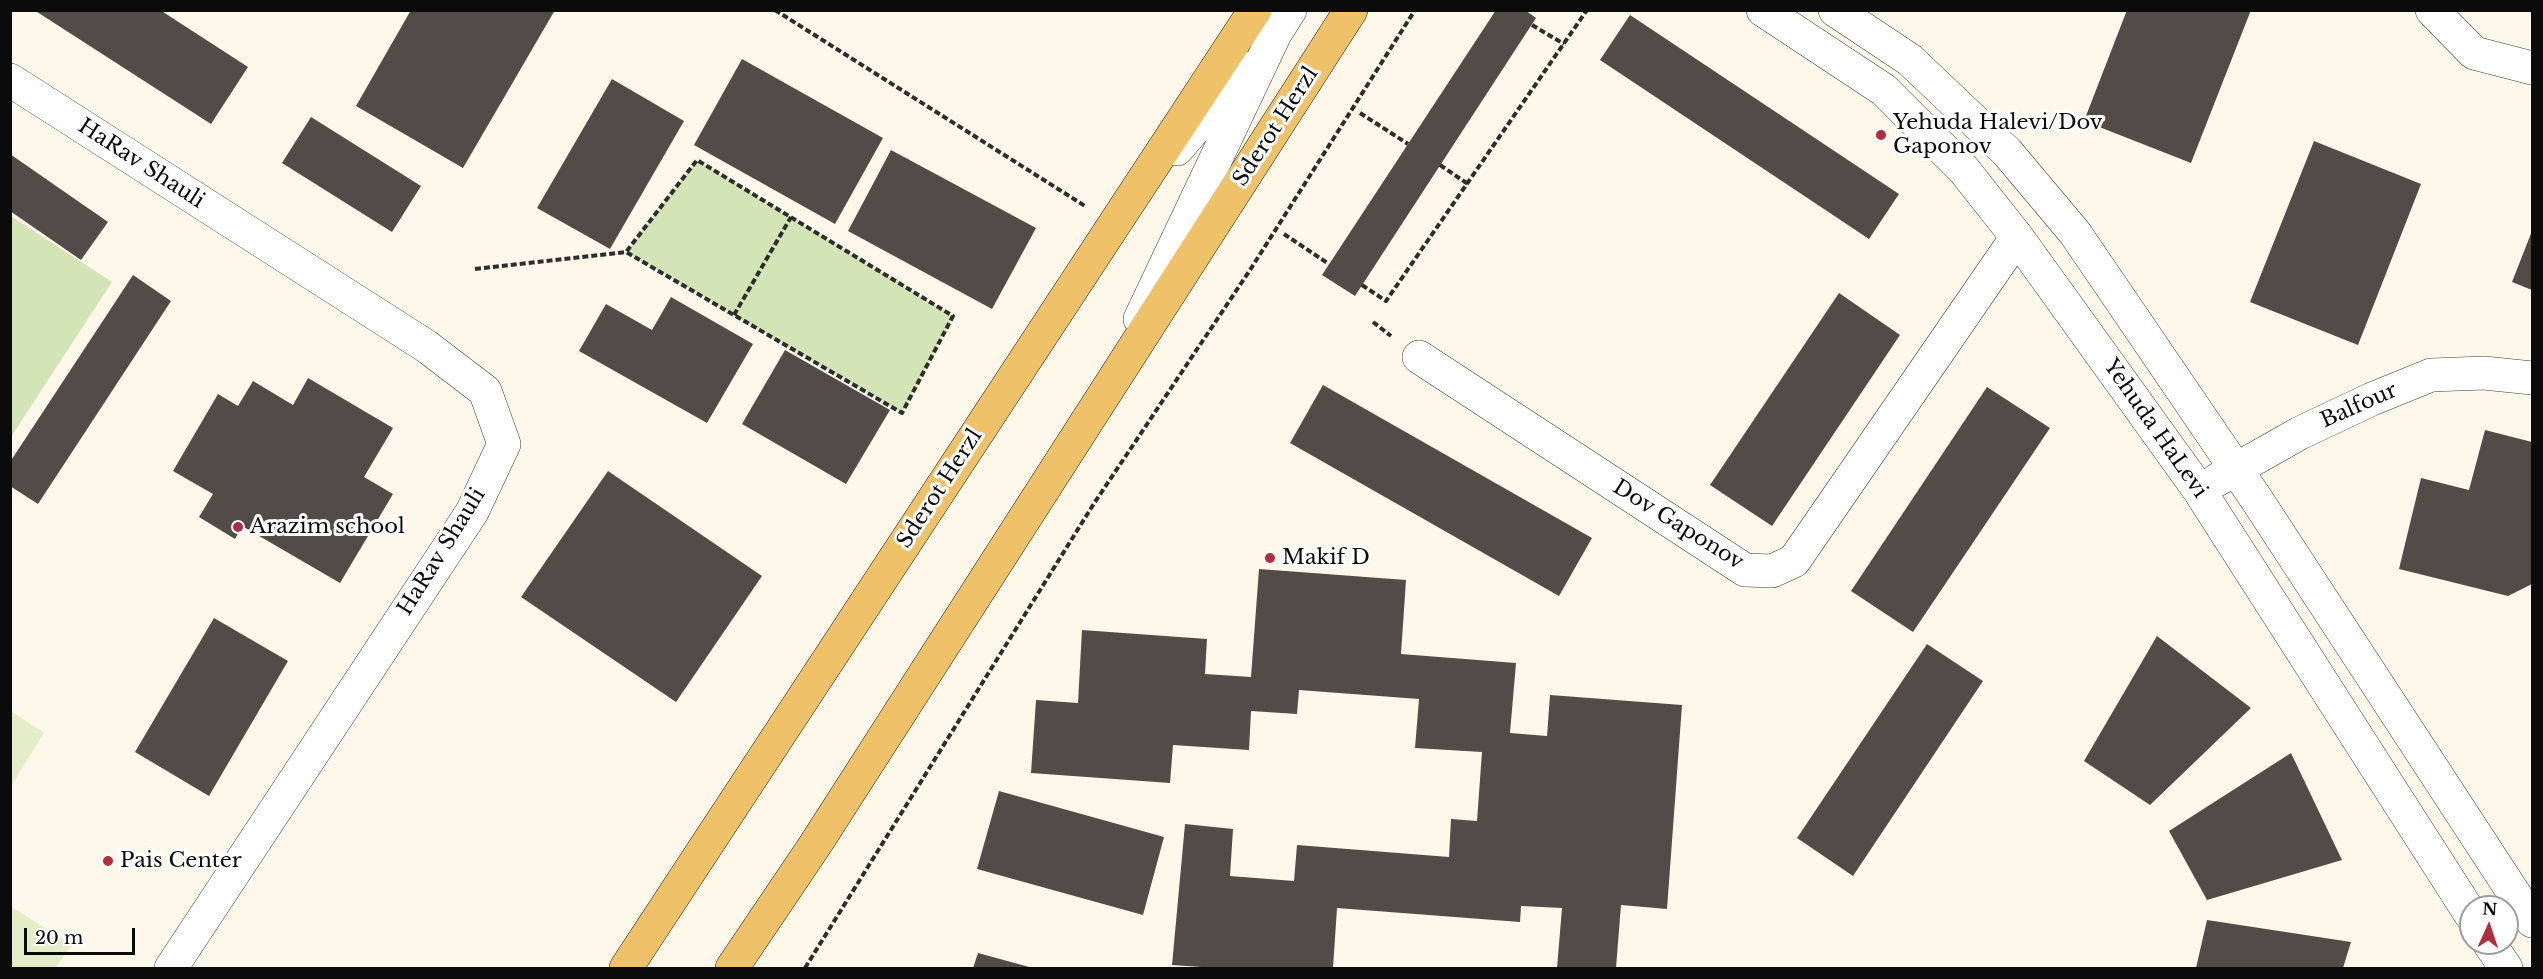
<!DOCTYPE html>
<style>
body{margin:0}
#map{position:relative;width:2543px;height:979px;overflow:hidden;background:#fef8ea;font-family:"Libre Baskerville",serif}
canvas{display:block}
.frame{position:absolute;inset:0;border:12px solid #0b0b0b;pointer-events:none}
.north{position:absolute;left:2459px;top:895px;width:60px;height:60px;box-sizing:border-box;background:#fff;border:2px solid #9d9d9d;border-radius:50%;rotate:3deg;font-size:16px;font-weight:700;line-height:24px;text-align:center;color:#0b0b0b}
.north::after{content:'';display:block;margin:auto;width:21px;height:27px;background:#b02d40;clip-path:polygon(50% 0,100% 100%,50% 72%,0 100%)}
.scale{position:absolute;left:24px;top:928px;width:111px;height:27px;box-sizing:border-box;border:3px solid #0b0b0b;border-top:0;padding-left:8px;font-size:18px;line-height:21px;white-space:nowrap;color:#0b0b0b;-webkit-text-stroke:4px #fff;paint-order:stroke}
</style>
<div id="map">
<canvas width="2543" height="979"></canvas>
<div class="frame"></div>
<div class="north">N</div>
<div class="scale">20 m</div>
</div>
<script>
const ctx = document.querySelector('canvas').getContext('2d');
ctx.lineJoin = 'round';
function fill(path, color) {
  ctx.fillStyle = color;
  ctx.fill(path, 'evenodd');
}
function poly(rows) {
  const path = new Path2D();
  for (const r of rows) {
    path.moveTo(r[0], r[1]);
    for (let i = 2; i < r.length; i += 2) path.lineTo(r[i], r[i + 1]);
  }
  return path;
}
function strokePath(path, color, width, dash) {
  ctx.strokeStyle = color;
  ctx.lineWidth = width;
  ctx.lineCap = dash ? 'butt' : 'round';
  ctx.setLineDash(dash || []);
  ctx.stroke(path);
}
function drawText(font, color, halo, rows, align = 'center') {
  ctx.font = font + ' "Libre Baskerville",serif';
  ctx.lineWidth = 6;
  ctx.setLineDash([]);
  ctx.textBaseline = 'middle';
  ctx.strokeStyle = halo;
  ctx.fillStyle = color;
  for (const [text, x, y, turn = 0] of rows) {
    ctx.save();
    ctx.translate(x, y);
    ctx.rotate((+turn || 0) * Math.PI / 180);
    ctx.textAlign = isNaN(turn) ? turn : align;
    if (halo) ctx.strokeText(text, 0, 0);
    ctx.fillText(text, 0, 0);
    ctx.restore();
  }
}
fill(poly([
 [697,160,953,316,902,413,626,252],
 [11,216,112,282,11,437]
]), '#d3e5b7');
fill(poly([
 [11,711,44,733,11,786],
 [10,906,72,945,55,968,11,968]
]), '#e4edc8');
fill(poly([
 [34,10,160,10,248,67,211,124],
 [411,10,555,10,463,168,356,106],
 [1496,10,1525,10,1536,18,1355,296,1322,275],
 [2127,10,2251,10,2191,163,2084,121],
 [1630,15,1899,194,1869,239,1600,60],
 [742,59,883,138,835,224,694,145],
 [612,79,684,121,610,249,537,208],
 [311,117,421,186,392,232,282,163],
 [2314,141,2421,184,2358,345,2250,302],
 [891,150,1036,228,992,309,848,231],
 [10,154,108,222,81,260,10,211],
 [2532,231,2532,290,2512,282],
 [133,275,171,301,38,504,10,486,10,462],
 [1839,293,1900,335,1772,526,1710,485],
 [671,297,753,344,707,423,579,351,606,304,652,330],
 [785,350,890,410,846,484,742,424],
 [308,378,393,428,364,477,393,494,340,583,242,526,235,539,199,517,213,494,173,471,218,394,238,406,253,381,293,405],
 [1323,385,1592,538,1559,596,1290,443],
 [1987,387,2050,428,1913,632,1851,591],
 [2485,430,2532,442,2532,584,2508,596,2399,569,2421,478,2469,490],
 [608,471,762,576,676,702,521,597],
 [1259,569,1406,580,1401,654,1516,663,1510,733,1547,736,1550,695,1682,705,1667,909,1621,905,1616,968,1557,968,1562,908,1521,906,1520,922,1337,908,1333,968,1216,968,1172,965,1185,824,1233,829,1230,876,1294,881,1297,845,1449,857,1451,819,1477,821,1482,752,1415,748,1419,699,1299,690,1297,714,1251,711,1249,750,1173,745,1170,783,1031,773,1036,700,1078,703,1082,630,1207,639,1205,674,1251,677],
 [214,618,288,661,209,796,135,752],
 [2157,636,2251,708,2150,805,2084,761],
 [1927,644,1983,681,1853,876,1797,838],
 [2291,753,2342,860,2207,900,2169,831],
 [999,791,1164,837,1143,915,977,869],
 [2207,920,2351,942,2343,968,2196,968],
 [978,953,1033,968,973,968]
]), '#534b48');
const minor = poly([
 [1763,10,1884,90,1964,170,2017,237,2199,490,2471,915],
 [1835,10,1910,60,2007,152,2075,233,2257,500,2532,921],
 [2432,10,2474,53,2532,68],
 [10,80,426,346,485,391,504,444,472,512,171,968],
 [1177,149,1246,68],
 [1140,319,1275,34,1290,10],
 [1419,357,1745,570,1772,571,1794,561,2017,237],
 [2217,480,2300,433,2372,399,2431,375,2484,373,2532,378],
 [2489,943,2506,968]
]);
const major = poly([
 [626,968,1255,10],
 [732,968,815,845,1351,10]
]);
strokePath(minor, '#3e3e3e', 34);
strokePath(major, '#1c1c1c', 34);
strokePath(poly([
 [775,10,1085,206],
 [1532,25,1564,44],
 [1360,113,1408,144],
 [1440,165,1468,184],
 [1284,234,1329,264],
 [475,269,626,252,902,413,953,316,697,160,626,252],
 [1362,285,1386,301,1587,10],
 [734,315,791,217],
 [1373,322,1391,336],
 [805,968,1093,505,1250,270,1415,10]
]), '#2d2d2d', 4, [6, 3]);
strokePath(minor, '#fff', 33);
strokePath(major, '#efc169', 33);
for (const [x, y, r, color] of [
 [1881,135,6,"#b02d40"],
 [238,527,6,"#b02d40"],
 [1270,558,6,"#b02d40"],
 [108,861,6,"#b02d40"]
]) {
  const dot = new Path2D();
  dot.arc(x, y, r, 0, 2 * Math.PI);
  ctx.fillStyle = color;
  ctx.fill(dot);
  strokePath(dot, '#fff', 2);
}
drawText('21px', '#0b0b0b', '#fff', [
 ["Yehuda Halevi/Dov",1893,123],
 ["Gaponov",1893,147],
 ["Arazim school",250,527],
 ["Makif D",1282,558],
 ["Pais Center",120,861]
], 'left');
drawText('21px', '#0b0b0b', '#fff', [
 ["Sderot Herzl",1276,127,-57],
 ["HaRav Shauli",141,164,33],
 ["Balfour",2359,406,-24],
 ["Yehuda HaLevi",2155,429,55],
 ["Sderot Herzl",940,489,-57],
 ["Dov Gaponov",1678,525,32],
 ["HaRav Shauli",442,552,-58]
]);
</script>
